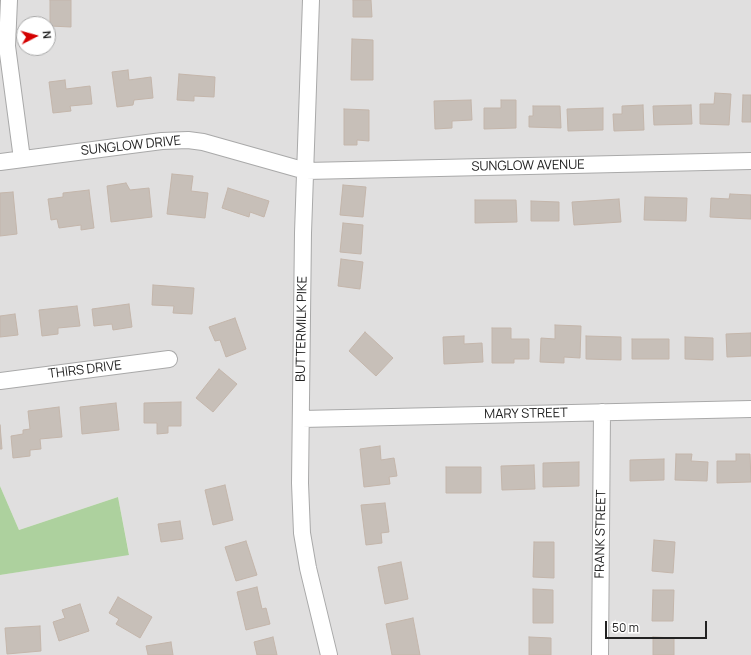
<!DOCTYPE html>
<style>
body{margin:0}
#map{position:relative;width:751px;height:655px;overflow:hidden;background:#f2efe9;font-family:Manrope,sans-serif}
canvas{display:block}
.north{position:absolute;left:16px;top:16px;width:40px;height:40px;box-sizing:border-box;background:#fff;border:1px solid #a7a7a7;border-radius:50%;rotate:84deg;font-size:11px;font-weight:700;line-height:16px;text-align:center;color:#222}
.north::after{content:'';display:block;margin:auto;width:14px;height:18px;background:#d40000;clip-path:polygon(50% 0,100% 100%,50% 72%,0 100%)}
.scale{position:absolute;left:605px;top:621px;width:102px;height:18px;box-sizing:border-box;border:2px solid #222;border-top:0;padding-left:5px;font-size:12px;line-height:14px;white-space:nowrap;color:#222;-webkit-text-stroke:3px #fff;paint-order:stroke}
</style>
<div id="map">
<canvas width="751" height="655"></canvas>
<div class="north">N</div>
<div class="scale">50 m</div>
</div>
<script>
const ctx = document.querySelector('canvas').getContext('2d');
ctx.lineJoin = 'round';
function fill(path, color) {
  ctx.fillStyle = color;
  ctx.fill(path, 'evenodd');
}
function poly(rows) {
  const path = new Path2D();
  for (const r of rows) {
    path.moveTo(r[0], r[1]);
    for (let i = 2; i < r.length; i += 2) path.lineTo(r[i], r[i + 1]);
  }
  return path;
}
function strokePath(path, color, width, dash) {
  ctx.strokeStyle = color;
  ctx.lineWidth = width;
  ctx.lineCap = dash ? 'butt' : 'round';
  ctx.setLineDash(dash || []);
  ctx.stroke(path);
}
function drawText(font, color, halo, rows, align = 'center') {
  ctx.font = font + ' Manrope,sans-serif';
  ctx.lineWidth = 3;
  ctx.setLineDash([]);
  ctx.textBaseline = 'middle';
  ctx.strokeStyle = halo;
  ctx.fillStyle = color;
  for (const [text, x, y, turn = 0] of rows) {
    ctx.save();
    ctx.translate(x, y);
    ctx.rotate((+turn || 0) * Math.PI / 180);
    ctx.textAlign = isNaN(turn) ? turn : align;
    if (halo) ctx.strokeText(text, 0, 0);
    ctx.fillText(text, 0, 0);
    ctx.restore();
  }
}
fill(poly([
 [0,0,751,0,751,655,0,655,0,575,129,554,118,497,19,530,0,486],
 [24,24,48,24,48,48,24,48]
]), '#e0dfdf');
fill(poly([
 [0,486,19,530,118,497,129,555,0,575]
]), '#add19e');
const building = poly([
 [50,0,71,0,71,27,50,26,50,0],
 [353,0,371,0,372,17,353,17,353,0],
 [352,39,373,40,373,80,351,80,352,39],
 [128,70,129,80,151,77,153,98,134,100,133,105,117,107,112,72,128,70],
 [179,74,215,77,214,97,194,96,194,101,177,100,179,74],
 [65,80,66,89,90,86,92,104,70,106,71,111,53,113,49,82,65,80],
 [715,93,731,94,729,125,700,124,700,104,714,104,715,93],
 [743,95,751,95,751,122,742,122,743,95],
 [471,100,472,120,452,121,452,128,435,129,434,101,471,100],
 [501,100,516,100,516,128,484,129,484,108,501,108,501,100],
 [643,105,644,130,614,131,613,114,622,114,622,106,643,105],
 [691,105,692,124,654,125,653,106,691,105],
 [533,106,560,106,561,128,529,127,529,116,533,116,533,106],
 [603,108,603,130,568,131,567,109,603,108],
 [344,109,369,110,369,141,357,140,357,145,344,145,344,109],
 [172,174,193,176,191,191,208,193,205,218,167,214,172,174],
 [126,183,130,190,149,188,152,217,111,222,107,186,126,183],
 [343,185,366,187,363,217,340,215,343,185],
 [228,188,269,201,264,217,250,212,249,217,222,208,228,188],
 [89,190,94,228,81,230,81,225,59,228,57,219,51,220,48,199,63,197,63,193,89,190],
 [13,192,17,234,0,236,0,193,13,192],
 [730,194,751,195,751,219,710,217,711,198,729,199,730,194],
 [645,197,687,198,686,221,644,220,645,197],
 [619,199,621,222,574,225,572,202,619,199],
 [475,200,516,200,517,222,475,223,475,200],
 [531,201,559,202,559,221,531,221,531,201],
 [343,223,363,225,361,254,340,252,343,223],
 [341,259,363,262,360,289,338,286,341,259],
 [153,285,194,288,192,314,173,313,174,306,152,305,153,285],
 [129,304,132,327,113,330,112,324,94,326,92,309,129,304],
 [77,306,80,326,58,328,58,334,42,336,39,310,77,306],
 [15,314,18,335,0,337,0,316,15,314],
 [235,318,246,349,226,357,220,340,215,341,209,327,235,318],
 [555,325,581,326,580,358,564,357,564,363,540,362,541,338,555,339,555,325],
 [492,328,511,328,511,339,529,339,529,359,514,359,514,363,492,363,492,328],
 [365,332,393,358,376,376,349,351,365,332],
 [751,333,751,356,727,357,726,334,751,333],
 [464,336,464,344,482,343,483,362,444,364,443,337,464,336],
 [586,336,621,337,621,360,586,359,586,336],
 [685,337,713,338,713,360,685,359,685,337],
 [632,339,669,339,669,359,632,359,632,339],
 [219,369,237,384,213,412,196,398,219,369],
 [181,402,181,426,168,426,168,433,157,434,157,423,144,423,144,403,181,402],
 [116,403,119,430,82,434,80,407,116,403],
 [59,407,62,437,40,439,41,449,30,450,30,456,13,458,11,436,23,434,23,430,30,429,28,411,59,407],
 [0,425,2,449,0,449,0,425],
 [380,446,381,460,394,458,397,476,389,477,390,484,364,487,360,449,380,446],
 [676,454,692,454,691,461,708,462,707,481,675,480,676,454],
 [736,454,750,454,751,482,717,483,717,461,736,461,736,454],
 [664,459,664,480,630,481,630,460,664,459],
 [579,462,579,486,543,487,543,463,579,462],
 [534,465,535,489,502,490,501,466,534,465],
 [446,467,481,467,481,493,446,493,446,467],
 [225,485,233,520,213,525,205,490,225,485],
 [385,503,389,532,381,533,382,543,366,545,361,505,385,503],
 [180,521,183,539,161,542,158,524,180,521],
 [654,540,675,542,673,573,652,571,654,540],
 [246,541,257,575,236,581,225,547,246,541],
 [534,542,554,542,554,578,533,577,534,542],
 [401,562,408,599,385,604,378,567,401,562],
 [257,587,262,609,266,608,270,624,246,630,237,592,257,587],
 [533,589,553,590,553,623,533,623,533,589],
 [653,590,674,590,673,621,652,621,653,590],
 [118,597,152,617,140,638,116,624,119,619,109,613,118,597],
 [80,604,89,631,59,641,53,622,65,618,62,610,80,604],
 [413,618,420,655,392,655,386,624,413,618],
 [40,626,41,651,7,654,5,628,40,626],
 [273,637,277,655,257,655,254,642,273,637],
 [529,637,551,638,551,655,529,655,529,637],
 [653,637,674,638,674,655,653,655,653,637],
 [171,642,173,655,148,655,146,646,171,642]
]);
fill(building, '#c7bfb8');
strokePath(building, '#c4b6ab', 1);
const minor = poly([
 [9,0,7,46,22,159],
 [311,0,303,233,300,483,302,533,308,568,329,655],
 [0,162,162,141,188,140,203,142,306,171,751,161],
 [0,381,169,359],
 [302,419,751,409],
 [600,655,602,412]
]);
strokePath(minor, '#a9a9a9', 18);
strokePath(minor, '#fff', 16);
drawText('13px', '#222', '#fff', [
 ["SUNGLOW DRIVE",131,146,-6],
 ["SUNGLOW AVENUE",528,166,-1],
 ["BUTTERMILK PIKE",302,329,-89],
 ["THIRS DRIVE",85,370,-7],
 ["MARY STREET",526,414,-1],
 ["FRANK STREET",601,534,-89]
]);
</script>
